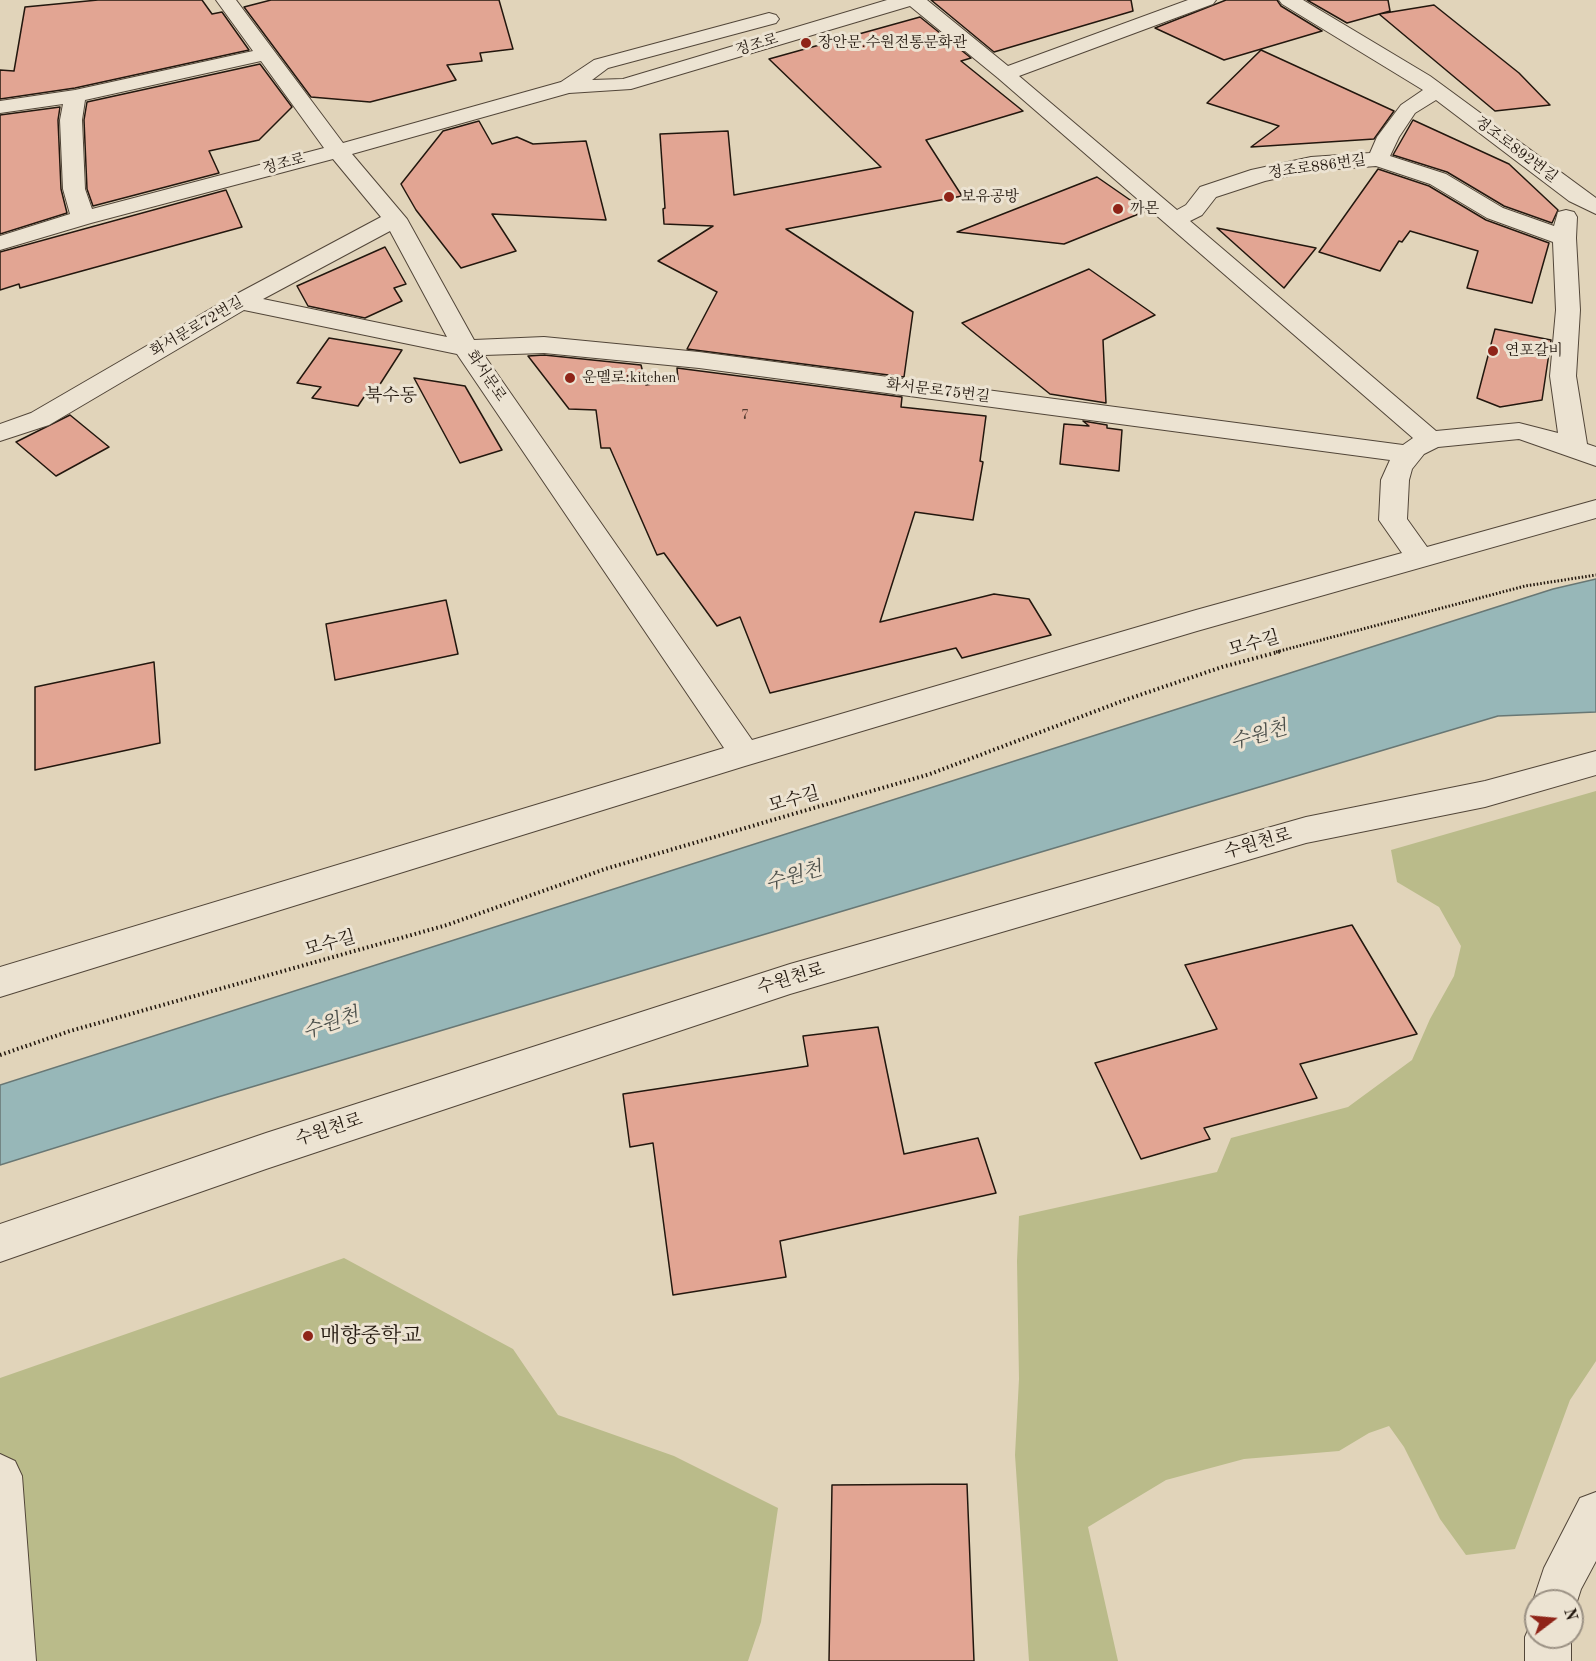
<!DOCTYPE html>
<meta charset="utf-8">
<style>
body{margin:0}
#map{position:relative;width:1596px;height:1661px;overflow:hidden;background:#e1d4ba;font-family:"Old Standard TT",serif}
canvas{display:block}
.north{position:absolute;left:1524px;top:1589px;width:60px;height:60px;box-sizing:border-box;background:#ece3d2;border:2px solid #9b9184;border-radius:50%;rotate:74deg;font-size:16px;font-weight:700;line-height:24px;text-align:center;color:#22170e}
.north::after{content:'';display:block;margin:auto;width:21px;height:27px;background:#8f2418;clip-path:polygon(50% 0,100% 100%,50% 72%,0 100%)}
</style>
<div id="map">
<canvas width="1596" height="1661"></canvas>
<div class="north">N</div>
</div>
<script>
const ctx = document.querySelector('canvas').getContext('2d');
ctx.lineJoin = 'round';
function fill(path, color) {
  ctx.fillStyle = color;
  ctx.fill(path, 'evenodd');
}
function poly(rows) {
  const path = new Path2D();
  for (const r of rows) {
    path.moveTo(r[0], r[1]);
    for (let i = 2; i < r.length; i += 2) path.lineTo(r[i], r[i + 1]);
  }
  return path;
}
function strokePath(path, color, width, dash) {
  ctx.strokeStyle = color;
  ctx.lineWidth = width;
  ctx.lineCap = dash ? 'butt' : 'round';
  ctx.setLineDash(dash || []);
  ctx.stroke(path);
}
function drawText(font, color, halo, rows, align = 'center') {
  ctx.font = font + ' "Old Standard TT","Noto Serif KR",serif';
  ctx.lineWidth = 6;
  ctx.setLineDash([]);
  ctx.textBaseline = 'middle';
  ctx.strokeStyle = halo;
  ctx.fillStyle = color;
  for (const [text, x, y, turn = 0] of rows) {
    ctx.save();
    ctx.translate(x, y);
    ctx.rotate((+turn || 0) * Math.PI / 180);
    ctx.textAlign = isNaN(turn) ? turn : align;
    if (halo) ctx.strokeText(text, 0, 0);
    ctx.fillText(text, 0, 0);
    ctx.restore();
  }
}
fill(poly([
 [1596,791,1596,1361,1570,1400,1515,1549,1466,1555,1440,1519,1404,1447,1389,1426,1369,1433,1339,1451,1244,1459,1166,1480,1088,1527,1118,1661,1029,1661,1015,1455,1019,1379,1017,1261,1019,1216,1217,1172,1231,1138,1348,1107,1412,1060,1430,1019,1454,976,1461,946,1439,907,1397,882,1391,850],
 [344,1258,513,1349,558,1415,674,1456,778,1508,761,1622,748,1661,0,1661,0,1378]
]), '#babb8a');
const water = poly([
 [1596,579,1596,712,1498,716,218,1097,0,1165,0,1085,1553,589,1596,579]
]);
fill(water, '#97b7b8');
strokePath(water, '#687774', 1.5);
const building = poly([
 [98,0,202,0,212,14,222,12,249,50,75,88,0,99,0,70,14,71,25,7,98,0],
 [271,0,499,0,513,49,480,53,482,61,447,65,456,80,370,102,311,97,244,7,271,0],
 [931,0,1131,0,1133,11,994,52,931,0],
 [1226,0,1277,0,1281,6,1322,31,1224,60,1155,28,1226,0],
 [1307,0,1388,0,1390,11,1347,23,1307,0],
 [1434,5,1519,73,1550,105,1495,111,1379,14,1434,5],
 [920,17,971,58,961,61,1023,111,926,140,962,196,786,229,913,312,904,377,687,349,717,292,658,261,713,226,664,224,663,209,665,208,660,134,728,131,734,195,881,167,769,59,920,17],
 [1261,50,1394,111,1374,139,1251,147,1279,126,1207,103,1261,50],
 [260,64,292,107,259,140,209,151,219,173,93,206,87,189,84,120,87,102,260,64],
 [60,107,58,120,61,189,67,213,0,234,0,115,60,107],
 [1413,120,1509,164,1558,210,1552,223,1504,206,1447,172,1393,155,1413,120],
 [479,121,492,144,517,137,533,144,586,141,606,220,492,214,516,251,461,268,416,210,401,184,443,131,479,121],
 [1378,169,1429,186,1486,220,1549,243,1532,303,1467,288,1478,251,1410,231,1402,242,1399,241,1380,271,1319,252,1378,169],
 [1097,177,1146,211,1064,244,957,232,1097,177],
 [226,190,242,227,20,288,19,284,0,290,0,252,226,190],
 [1217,228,1316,248,1284,288,1217,228],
 [385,247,406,284,394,288,402,301,365,318,308,306,297,286,385,247],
 [1089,269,1155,315,1103,340,1106,403,1050,394,962,323,1089,269],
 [1495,329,1551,340,1542,400,1500,407,1477,398,1495,329],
 [329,338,402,350,375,392,368,391,358,406,312,398,321,387,297,383,329,338],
 [544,355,641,365,646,385,678,380,677,368,902,397,901,407,986,416,980,461,983,462,973,520,915,512,880,622,994,594,1029,599,1051,635,962,658,956,648,770,693,740,617,717,626,664,553,657,555,610,448,601,448,596,410,569,409,528,356,544,355],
 [414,378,465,386,502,450,460,463,414,378],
 [70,415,109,447,56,476,16,442,70,415],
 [1083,421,1107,425,1107,428,1122,430,1119,471,1060,464,1064,424,1089,426,1083,421],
 [446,600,458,654,335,680,326,624,446,600],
 [154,662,160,743,35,770,35,687,154,662],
 [1352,925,1417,1034,1300,1064,1317,1098,1204,1128,1210,1139,1141,1159,1095,1063,1217,1029,1185,965,1352,925],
 [878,1027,904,1154,978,1138,996,1193,780,1241,786,1277,673,1295,653,1143,630,1147,623,1094,808,1066,803,1036,878,1027],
 [967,1484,974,1661,829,1661,832,1485,967,1484]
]);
fill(building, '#e2a593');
strokePath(building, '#22170e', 1.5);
const minor = poly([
 [216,0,236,0,343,143,561,82,594,60,769,13,776,15,779,19,776,23,608,68,592,80,623,79,887,0,927,0,1008,66,1188,0,1216,0,1213,4,1019,76,1177,210,1186,205,1200,187,1251,170,1311,157,1370,153,1377,137,1401,105,1423,90,1282,4,1279,0,1303,0,1430,76,1596,198,1596,214,1569,201,1436,100,1415,113,1399,137,1390,156,1446,174,1503,208,1554,226,1558,212,1566,210,1574,212,1577,217,1576,238,1580,310,1576,376,1587,444,1596,447,1596,466,1519,439,1438,447,1424,454,1412,469,1409,480,1407,519,1427,547,1596,500,1596,518,1197,631,745,766,0,997,0,967,724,748,457,354,244,310,49,425,0,441,0,424,31,413,231,297,381,217,333,159,91,223,0,250,0,236,70,214,63,189,60,120,63,104,0,113,0,101,75,90,253,51,216,0],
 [910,6,998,78,1413,438,1403,445,699,352,544,337,474,340,407,219,352,154,569,93,631,89,910,6],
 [261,61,324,148,92,209,85,189,82,120,85,100,261,61],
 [1376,166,1430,184,1487,218,1553,242,1556,310,1550,376,1558,433,1519,423,1436,431,1190,221,1202,215,1216,197,1265,181,1311,171,1376,166],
 [390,231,447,337,263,299,390,231],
 [544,353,699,368,1390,460,1381,480,1379,520,1402,553,1196,610,752,740,484,355,544,353],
 [1596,751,1596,775,1485,807,1306,843,790,994,266,1169,0,1262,0,1224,266,1133,790,964,1306,817,1485,781,1596,751],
 [0,1454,15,1461,22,1476,36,1661,0,1661,0,1454],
 [1596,1492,1596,1561,1581,1589,1572,1617,1572,1601,1536,1601,1536,1608,1533,1601,1544,1568,1580,1498,1596,1492],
 [1536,1619,1536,1637,1571,1637,1571,1661,1525,1661,1525,1637,1532,1621,1536,1619]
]);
strokePath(minor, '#524639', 2);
strokePath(poly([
 [1276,652,1525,586,1596,575]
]), '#22170e', 3, [1.5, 2]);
strokePath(poly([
 [0,1055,70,1031,447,925,605,869,930,774,1125,700,1222,667,1282,651]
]), '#22170e', 4, [1.5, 3]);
fill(minor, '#ece3d2');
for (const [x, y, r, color] of [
 [806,43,6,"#8f2418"],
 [949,197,6,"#8f2418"],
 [1118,209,6,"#8f2418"],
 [1493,351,6,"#8f2418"],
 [570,378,6,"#8f2418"],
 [308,1336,6,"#8f2418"]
]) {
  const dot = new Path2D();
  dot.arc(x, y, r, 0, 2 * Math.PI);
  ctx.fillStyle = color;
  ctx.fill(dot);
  strokePath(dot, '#ece3d2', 2);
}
drawText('14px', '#523a2f', null, [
 ["7",745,415]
]);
drawText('15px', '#22170e', '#ece3d2', [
 ["장안문.수원전통문화관",818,43],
 ["보유공방",961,197],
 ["까몬",1130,209],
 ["연포갈비",1505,351],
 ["운멜로:kitchen",582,378]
], 'left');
drawText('15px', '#22170e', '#ece3d2', [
 ["정조로",757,45,-17],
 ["정조로892번길",1516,150,37],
 ["정조로",284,164,-15],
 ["정조로886번길",1317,167,-8],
 ["화서문로72번길",197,327,-30],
 ["화서문로",486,376,56],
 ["화서문로75번길",938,391,7]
]);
drawText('18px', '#22170e', '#ece3d2', [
 ["북수동",391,396]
]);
drawText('18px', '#22170e', '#ece3d2', [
 ["모수길",1254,644,-16],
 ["모수길",794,800,-16],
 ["수원천로",1258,844,-16],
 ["모수길",330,944,-16],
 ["수원천로",791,979,-17],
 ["수원천로",329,1130,-18]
]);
drawText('italic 20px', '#4b4f4a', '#ece3d2', [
 ["수원천",1259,736,-16],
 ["수원천",794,877,-16],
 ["수원천",331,1024,-19]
]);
drawText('21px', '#22170e', '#ece3d2', [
 ["매향중학교",320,1336]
], 'left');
</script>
